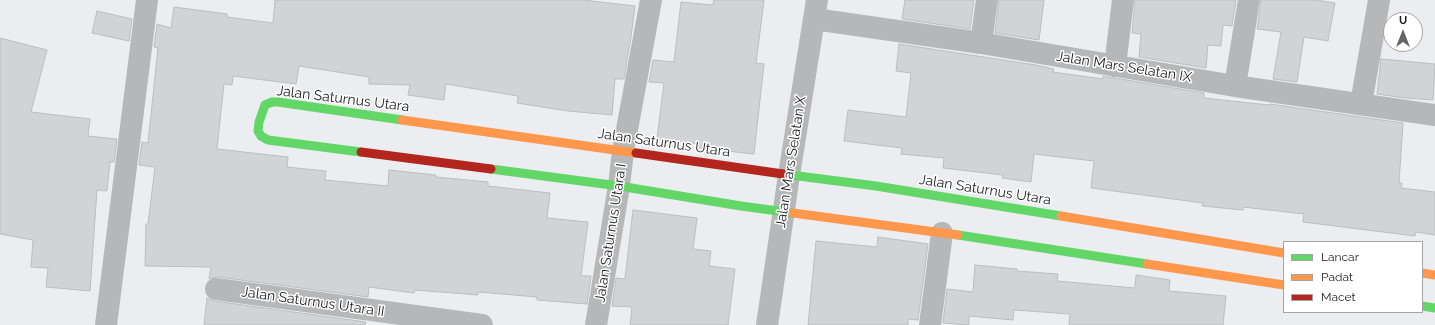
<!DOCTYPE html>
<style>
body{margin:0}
#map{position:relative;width:1435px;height:325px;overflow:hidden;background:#ebedf1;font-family:Raleway,sans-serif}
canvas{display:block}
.legend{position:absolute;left:1283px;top:241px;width:140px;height:72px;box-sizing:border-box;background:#fff;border:1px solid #a4a4a5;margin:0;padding:5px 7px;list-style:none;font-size:12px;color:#1b1c1f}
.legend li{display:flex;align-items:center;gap:8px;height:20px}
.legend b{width:20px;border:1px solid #a4a4a5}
.north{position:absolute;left:1383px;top:12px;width:40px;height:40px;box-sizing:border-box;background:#fff;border:1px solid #a4a4a5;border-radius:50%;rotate:0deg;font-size:11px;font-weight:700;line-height:16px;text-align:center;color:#1b1c1f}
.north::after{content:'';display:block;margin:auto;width:14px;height:18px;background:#646568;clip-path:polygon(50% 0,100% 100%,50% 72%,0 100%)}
</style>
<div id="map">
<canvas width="1435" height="325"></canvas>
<ul class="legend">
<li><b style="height:5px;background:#63d668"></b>Lancar</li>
<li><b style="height:5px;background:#ff974d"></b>Padat</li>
<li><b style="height:5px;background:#b3261e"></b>Macet</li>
</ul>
<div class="north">U</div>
</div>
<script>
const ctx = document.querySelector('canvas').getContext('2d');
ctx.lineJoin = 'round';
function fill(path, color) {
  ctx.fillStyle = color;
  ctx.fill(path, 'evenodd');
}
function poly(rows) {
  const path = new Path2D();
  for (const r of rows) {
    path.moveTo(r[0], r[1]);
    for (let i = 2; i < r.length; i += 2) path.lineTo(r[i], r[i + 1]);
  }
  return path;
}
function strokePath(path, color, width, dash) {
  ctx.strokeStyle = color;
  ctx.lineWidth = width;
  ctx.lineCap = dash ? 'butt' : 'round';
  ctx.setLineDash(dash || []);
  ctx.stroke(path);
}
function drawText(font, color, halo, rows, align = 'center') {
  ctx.font = font + ' Raleway,sans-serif';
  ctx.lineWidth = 3;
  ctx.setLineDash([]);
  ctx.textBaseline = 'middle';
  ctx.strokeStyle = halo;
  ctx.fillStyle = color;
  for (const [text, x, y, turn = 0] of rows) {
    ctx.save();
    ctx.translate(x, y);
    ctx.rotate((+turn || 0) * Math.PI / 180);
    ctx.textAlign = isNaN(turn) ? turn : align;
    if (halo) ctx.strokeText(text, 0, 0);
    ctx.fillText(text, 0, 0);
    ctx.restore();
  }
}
const building = poly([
 [275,0,583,0,635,6,631,37,624,79,615,79,612,115,568,111,517,103,518,96,446,84,444,100,408,95,410,85,369,84,369,77,299,66,296,84,233,76,232,85,224,84,217,149,288,157,287,167,326,171,325,180,388,186,389,170,436,175,436,177,488,182,488,186,550,193,547,218,588,222,581,276,591,276,587,304,537,300,537,297,478,292,478,295,415,290,414,293,369,287,368,297,218,277,209,279,211,267,145,266,146,224,148,224,155,167,139,165,142,142,148,143,158,48,154,47,157,24,171,28,174,7,227,14,227,17,273,23,275,0],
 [714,0,764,0,756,63,764,64,754,154,700,148,700,144,657,139,664,83,649,82,653,60,674,62,681,2,713,5,714,0],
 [905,0,974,0,970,29,902,19,905,0],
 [999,0,1044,0,1039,40,995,33,999,0],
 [1135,0,1236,0,1232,26,1223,25,1221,46,1208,45,1206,68,1139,57,1141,34,1132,33,1135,0],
 [1261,0,1316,0,1335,3,1328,41,1304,37,1297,82,1273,79,1281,32,1257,29,1261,0],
 [97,11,132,19,129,41,92,33,97,11],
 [0,38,47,50,31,112,90,119,88,136,117,139,114,162,110,162,107,191,97,190,90,291,46,287,48,268,31,267,33,240,0,234,0,38],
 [899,44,1036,65,1054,69,1053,72,1103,79,1103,76,1204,93,1204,98,1269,105,1270,104,1403,123,1399,183,1402,183,1401,188,1435,192,1435,235,1416,232,1415,236,1303,222,1304,214,1243,207,1243,210,1202,206,1203,203,1091,188,1094,161,1034,154,1031,182,1002,178,1003,175,943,168,944,158,901,154,902,148,844,141,848,110,906,117,911,73,896,71,899,44],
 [1381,59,1435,64,1433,100,1405,98,1377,94,1381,59],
 [633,210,697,218,693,249,711,251,709,266,735,269,728,325,630,325,632,307,612,306,616,278,625,279,633,210],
 [878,237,928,244,918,320,908,319,908,325,808,325,816,241,877,247,878,237],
 [975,265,1017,269,1017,271,1058,274,1057,281,1135,288,1136,275,1170,280,1169,291,1226,296,1223,325,1069,325,1070,314,1014,310,1013,320,969,316,969,325,943,323,947,289,973,292,975,265],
 [207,298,214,301,366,322,365,325,204,325,207,298]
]);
fill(building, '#d2d3d7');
strokePath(building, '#bcbdc0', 1);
strokePath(poly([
 [814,19,981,43,1235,86,1435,115],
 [981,43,987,0],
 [1115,66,1123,0],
 [1235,86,1249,0],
 [1361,104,1379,0],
 [216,289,482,325],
 [106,325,147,0],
 [596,325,619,186,623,151,651,0],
 [767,325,789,175,817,0],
 [930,325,942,233]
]), '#b6b7b8', 22);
strokePath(poly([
 [361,152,268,140,261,136,258,131,259,122,265,105,272,102,278,102,402,120],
 [491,169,619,186,741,206,793,213],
 [783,174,876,186,1061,216],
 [958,235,1147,264],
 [1422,306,1435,308]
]), '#63d668', 9);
strokePath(poly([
 [402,120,636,153],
 [793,213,958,235],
 [1061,216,1284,253],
 [1147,264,1284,285],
 [1422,273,1435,275]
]), '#ff974d', 9);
strokePath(poly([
 [361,152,491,169],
 [636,153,783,174]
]), '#b3261e', 9);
drawText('14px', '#1b1c1f', '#fff', [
 ["Jalan Mars Selatan IX",1124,67,9],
 ["Jalan Saturnus Utara",343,99,7],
 ["Jalan Saturnus Utara",664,143,8],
 ["Jalan Mars Selatan X",791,162,-81],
 ["Jalan Saturnus Utara",985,190,9],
 ["Jalan Saturnus Utara I",611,233,-81],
 ["Jalan Saturnus Utara II",313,302,8]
]);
</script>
